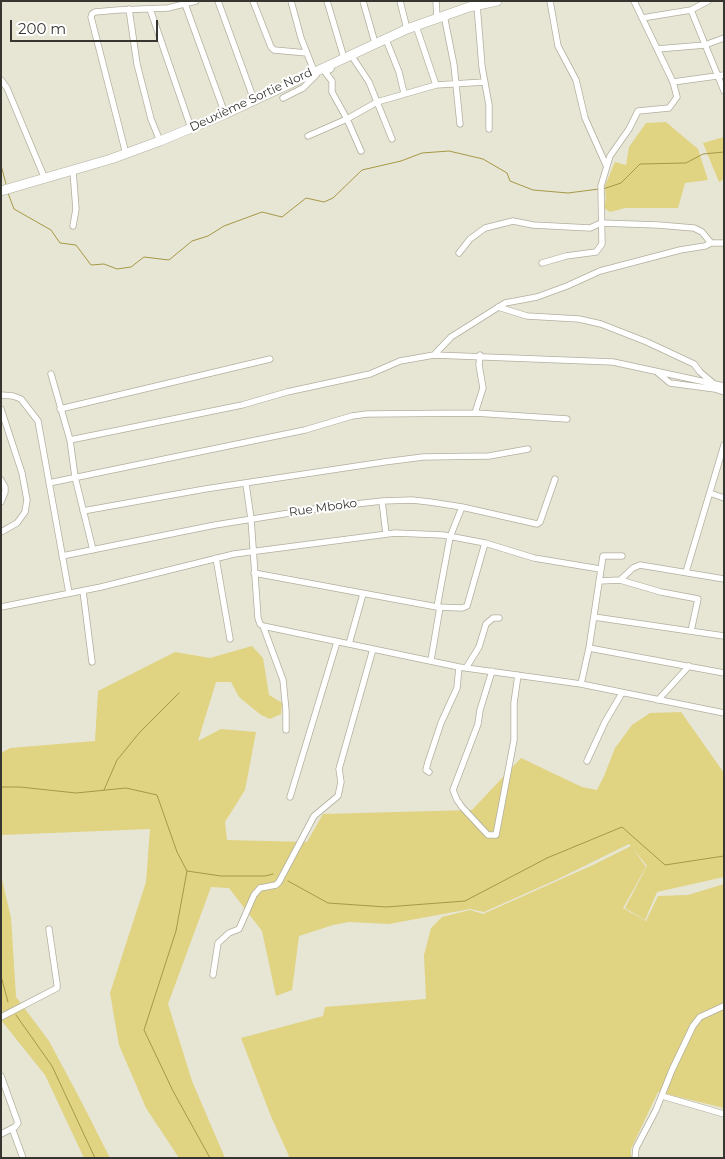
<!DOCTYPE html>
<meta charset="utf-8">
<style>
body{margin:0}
#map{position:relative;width:725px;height:1159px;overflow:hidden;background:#e7e5d4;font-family:Montserrat,sans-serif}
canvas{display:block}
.frame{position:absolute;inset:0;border:2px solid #36352f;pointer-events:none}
.scale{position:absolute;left:10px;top:20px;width:148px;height:22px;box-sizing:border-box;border:2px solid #36352f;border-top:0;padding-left:6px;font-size:15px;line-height:18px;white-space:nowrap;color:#36352f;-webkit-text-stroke:4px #fff;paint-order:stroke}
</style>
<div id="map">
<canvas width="725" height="1159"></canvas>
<div class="frame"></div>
<div class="scale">200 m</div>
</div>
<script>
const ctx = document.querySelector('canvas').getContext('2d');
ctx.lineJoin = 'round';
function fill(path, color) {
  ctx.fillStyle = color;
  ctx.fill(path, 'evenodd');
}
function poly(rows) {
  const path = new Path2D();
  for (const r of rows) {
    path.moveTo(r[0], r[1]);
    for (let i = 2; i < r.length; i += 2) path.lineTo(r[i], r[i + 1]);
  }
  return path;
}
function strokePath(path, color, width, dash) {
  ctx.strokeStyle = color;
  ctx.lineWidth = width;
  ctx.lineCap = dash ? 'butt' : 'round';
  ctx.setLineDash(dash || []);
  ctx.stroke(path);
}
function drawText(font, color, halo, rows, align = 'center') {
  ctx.font = font + ' Montserrat,sans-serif';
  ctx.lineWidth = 4;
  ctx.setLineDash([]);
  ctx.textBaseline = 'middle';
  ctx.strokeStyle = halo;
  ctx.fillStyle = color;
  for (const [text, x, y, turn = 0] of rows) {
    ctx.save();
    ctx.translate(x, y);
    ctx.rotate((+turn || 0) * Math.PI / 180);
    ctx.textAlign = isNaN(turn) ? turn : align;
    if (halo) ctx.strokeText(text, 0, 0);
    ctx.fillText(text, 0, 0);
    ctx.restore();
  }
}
fill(poly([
 [666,122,698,149,708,180,685,183,678,208,625,208,610,212,604,208,606,199,605,186,615,162,626,165,629,147,646,123],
 [724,137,724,179,719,182,703,143],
 [252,646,263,658,269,695,282,703,281,714,270,719,261,715,239,697,231,682,216,682,198,741,221,729,256,732,245,790,225,822,227,840,307,842,323,814,472,810,521,758,582,787,597,790,604,776,615,748,632,725,650,713,681,712,724,773,724,877,657,892,645,920,625,908,647,866,632,847,646,867,623,908,646,921,658,896,688,895,724,884,724,1108,658,1092,631,1149,631,1158,288,1158,289,1156,270,1114,241,1038,323,1016,325,1007,426,999,424,955,431,928,442,917,470,910,483,914,593,865,631,846,629,844,558,879,484,912,470,909,389,924,349,922,333,925,299,936,292,990,276,996,262,931,229,888,211,887,168,1004,192,1081,225,1158,179,1158,146,1108,119,1045,110,993,146,882,150,829,1,835,1,753,10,748,95,741,98,691,175,652,210,658],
 [1,875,11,918,16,997,49,1041,80,1099,110,1158,84,1158,45,1075,1,1020]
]), '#e0d382');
strokePath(poly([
 [1,165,6,184],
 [603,189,621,183,640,164,686,163,703,154,724,152],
 [8,193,14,209,51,230,60,243,76,245,91,265,104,264,117,269,131,267,144,257,169,260,192,241,208,236,224,226,262,212,282,217,306,198,324,202,333,198,362,170,401,161,422,153,449,151,483,159,507,173,510,181,533,190,568,193,599,189],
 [1,787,20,787,76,793,126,788,157,795,177,852,187,871,221,876,265,876,273,874],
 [104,790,117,760,140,732,179,693],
 [187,871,176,931,144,1030,173,1091,210,1158],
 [288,881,328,903,386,907,465,901,547,858,622,827,665,865,724,856],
 [1,976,8,1002],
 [16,1015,52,1066,95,1158]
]), '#a59846', 1);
const street = poly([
 [218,1,254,100],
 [253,1,271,47,274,50,307,53],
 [291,1,301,38,314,71],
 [327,1,344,58],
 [363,1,375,43],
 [400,1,407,29],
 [436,1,437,18],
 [550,1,558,46,576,80,585,118,606,165],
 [185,4,225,114],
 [477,5,482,67,489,105,489,129],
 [129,9,137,64,151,119,160,141],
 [150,9,191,128],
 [691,10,724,91],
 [444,15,454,65,460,124],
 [642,18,691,10,708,1],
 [417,29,436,85],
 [387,42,399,72,404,93],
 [657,49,705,45,724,38],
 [353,58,369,82,392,139],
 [331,69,325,72,332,81,332,92,347,119,361,151],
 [1,80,7,88,45,179],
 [673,82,724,75],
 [283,98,303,88,316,75],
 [308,136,347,119,377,102,436,85,485,82],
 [126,154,91,17,92,14,95,12,118,10,168,8,196,1],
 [73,171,76,209,73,226],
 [459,253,470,239,485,228,513,221,533,225,590,228,601,223,658,225,694,228,702,232,711,243],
 [542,263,566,256,596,252,602,244,601,186,610,156,629,129,638,111,669,108,677,97,673,82,634,1],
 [498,307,527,316,579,319,601,324,647,342,694,364,700,372,713,383],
 [434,355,451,337,505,303,537,297,567,286,600,271,680,250,705,246,711,243,724,243],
 [658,373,670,383,715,389,724,392],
 [51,374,70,440,75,477,93,550],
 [1,395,13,396,21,399,38,421,69,593],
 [1,409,22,473,27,500,25,512,17,523,1,532],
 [60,409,270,359],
 [475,413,483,388,479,365,480,355],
 [70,440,242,405,287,392,370,374,400,361,434,355,613,362,724,386],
 [1,480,5,487,5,492,1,502],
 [49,483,305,430,352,416,367,414,475,413,567,419],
 [246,484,251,519,258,618,260,624,263,626,459,667,581,684,724,713],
 [710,493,724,498],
 [382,501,386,534],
 [83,511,205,489,384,462,423,457,489,456,528,449],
 [62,556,215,525,321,508,382,501,412,500,430,502,462,507,537,524,540,522,555,479],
 [216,558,230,639],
 [686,572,724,445],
 [254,573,437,607,462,608,467,606,485,543],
 [620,580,661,592,698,599,691,631],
 [599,581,620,580,633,568,640,565,724,579],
 [83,591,92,662],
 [1,607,101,587,234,554,395,533,443,535,485,543,534,558,600,569],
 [437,607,450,537,462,507],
 [594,617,724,636],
 [263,626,283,680,286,711,286,730],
 [349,644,363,594],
 [589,648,724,673],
 [431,660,440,607],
 [466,668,479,647,486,624,493,618,499,618],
 [492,671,480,710,478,724,453,790,457,800,462,807,488,835,496,835,514,740,514,703,518,675],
 [581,684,589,648,603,556,622,556],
 [658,700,689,666],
 [587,761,605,722,622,693],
 [429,772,426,770,428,762,441,723,457,688,459,667],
 [290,797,337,642],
 [213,975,218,943,229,933,239,929,254,895,260,888,276,885,279,882,314,816,338,796,341,782,339,769,373,649],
 [1,1017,57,988,57,984,49,929],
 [1,1076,18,1123,15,1127,1,1134],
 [662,1096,724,1114],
 [12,1128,23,1158],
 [635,1158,636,1148,656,1110,672,1070,693,1026,700,1017,724,1006]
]);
const primary = poly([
 [1,191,111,159,160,141,225,114,407,29,469,7,497,1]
]);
strokePath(street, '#b2af9f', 7);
strokePath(primary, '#b2af9f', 10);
strokePath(street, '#fff', 5.5);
strokePath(primary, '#fff', 9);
drawText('12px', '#36352f', '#fff', [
 ["Deuxième Sortie Nord",251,100,-25],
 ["Rue Mboko",323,508,-8]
]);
</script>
